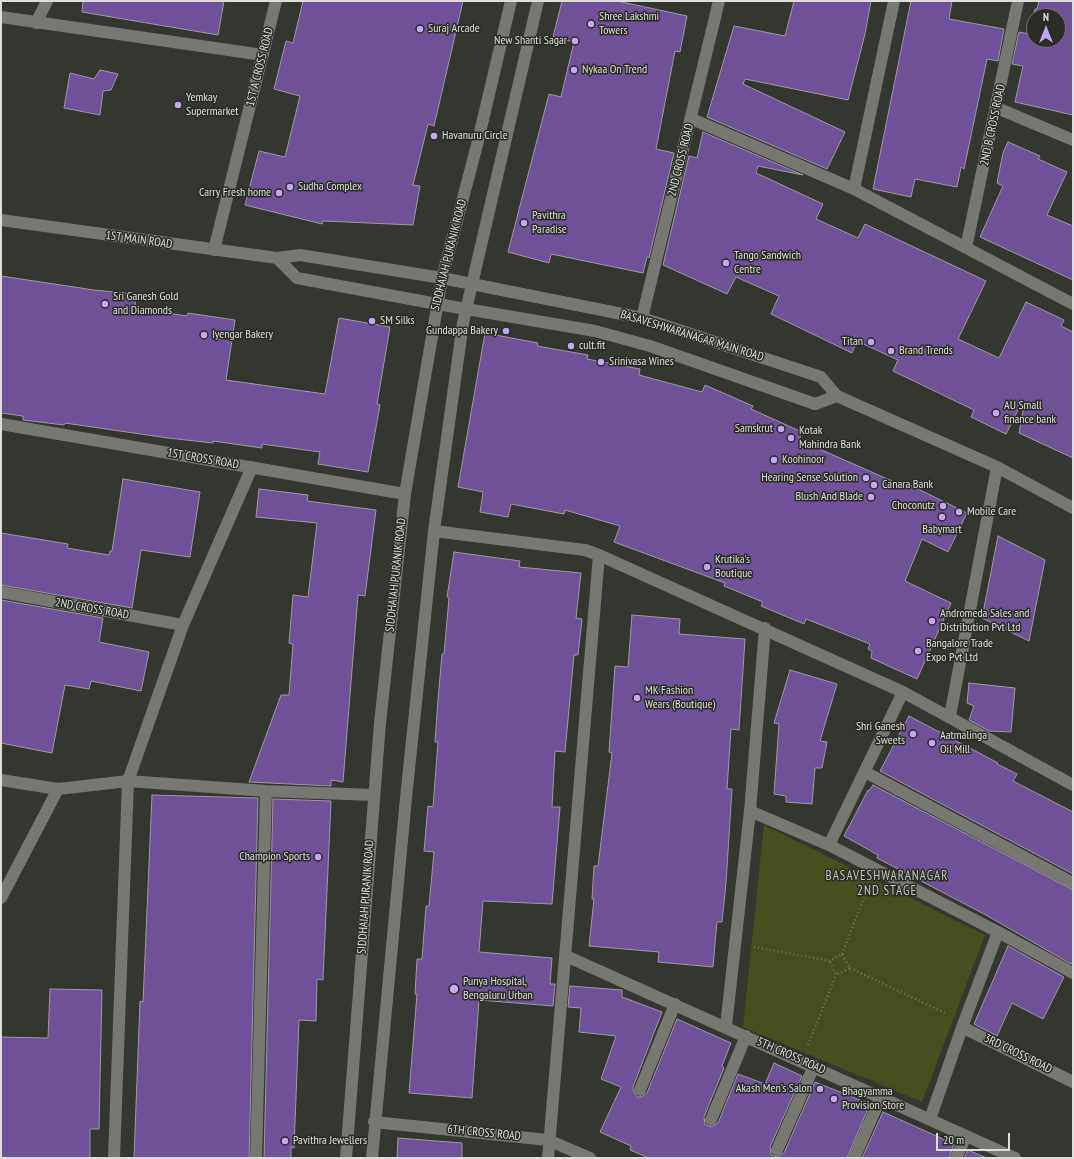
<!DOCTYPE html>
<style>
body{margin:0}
#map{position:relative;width:1074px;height:1159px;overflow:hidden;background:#343630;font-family:"PT Sans Narrow",sans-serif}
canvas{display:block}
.frame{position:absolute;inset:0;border:2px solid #dddeda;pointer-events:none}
.north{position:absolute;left:1026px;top:8px;width:40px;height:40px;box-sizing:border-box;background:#2a2c26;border:1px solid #72736e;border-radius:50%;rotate:0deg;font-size:11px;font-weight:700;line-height:16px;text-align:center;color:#dddeda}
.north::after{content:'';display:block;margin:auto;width:14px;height:18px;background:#c4a7f1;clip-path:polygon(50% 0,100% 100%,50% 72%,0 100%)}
.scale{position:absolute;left:936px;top:1133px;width:74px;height:18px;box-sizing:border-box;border:2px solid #dddeda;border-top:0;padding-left:5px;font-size:12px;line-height:14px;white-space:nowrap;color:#dddeda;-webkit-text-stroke:3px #2a2c26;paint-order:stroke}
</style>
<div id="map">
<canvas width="1074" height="1159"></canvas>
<div class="frame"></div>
<div class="north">N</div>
<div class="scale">20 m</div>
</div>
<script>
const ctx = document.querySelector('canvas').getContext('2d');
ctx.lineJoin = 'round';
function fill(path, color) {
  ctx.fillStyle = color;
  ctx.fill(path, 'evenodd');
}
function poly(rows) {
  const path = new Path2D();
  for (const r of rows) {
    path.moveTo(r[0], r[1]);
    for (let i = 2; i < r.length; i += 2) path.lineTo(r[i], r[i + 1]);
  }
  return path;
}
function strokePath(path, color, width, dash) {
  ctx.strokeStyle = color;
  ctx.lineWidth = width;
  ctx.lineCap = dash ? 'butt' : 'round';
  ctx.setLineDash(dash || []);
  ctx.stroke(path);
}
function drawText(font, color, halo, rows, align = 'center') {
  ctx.font = font + ' "PT Sans Narrow",sans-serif';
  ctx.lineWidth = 3;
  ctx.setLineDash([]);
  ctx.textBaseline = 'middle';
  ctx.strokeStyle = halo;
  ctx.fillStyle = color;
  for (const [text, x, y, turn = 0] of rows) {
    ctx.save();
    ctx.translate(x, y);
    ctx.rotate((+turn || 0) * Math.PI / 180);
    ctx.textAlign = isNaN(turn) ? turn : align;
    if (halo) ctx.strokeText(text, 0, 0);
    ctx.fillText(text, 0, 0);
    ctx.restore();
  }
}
fill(poly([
 [764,825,985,935,922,1102,743,1027]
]), '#444f1d');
const building = poly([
 [83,1,224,1,218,35,82,12,83,1],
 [303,1,463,1,434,126,428,124,413,185,420,186,413,225,323,221,322,224,245,205,259,151,285,157,300,96,274,89,286,41,293,43,303,1],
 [562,1,617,1,687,16,680,52,675,51,656,149,674,153,649,258,647,257,643,273,551,254,549,263,508,252,549,94,561,97,574,42,553,37,562,1],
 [794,1,871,1,865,34,848,100,745,79,743,84,845,132,827,169,707,117,734,26,785,36,794,1],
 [911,1,952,1,949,19,1004,29,998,61,987,59,964,169,961,167,957,187,915,179,911,197,873,189,911,1],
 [1039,1,1073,1,1073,115,1015,102,1023,66,1012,64,1019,32,1029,34,1035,9,1037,9,1039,1],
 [1034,16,1058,16,1058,40,1034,40,1034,16],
 [100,70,118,74,111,90,103,91,100,115,64,108,70,73,94,79,100,70],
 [703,132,803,175,758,166,756,173,823,204,816,219,858,238,865,224,986,281,958,339,999,358,1026,302,1064,320,1061,326,1073,332,1073,458,1019,433,1024,405,1021,404,1006,434,971,417,974,410,893,371,898,360,857,341,852,353,771,314,779,296,736,277,727,294,663,265,689,156,697,158,703,132],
 [1008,142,1040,156,1038,159,1067,172,1047,215,1073,226,1073,280,980,237,1003,186,997,183,1003,153,1008,142],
 [1,276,94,290,136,294,135,308,187,316,188,313,235,320,226,380,325,394,339,318,390,327,377,404,380,405,368,472,318,464,320,452,262,444,262,448,213,441,213,443,168,438,65,423,64,425,23,420,23,416,1,413,1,276],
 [485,333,538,343,537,346,588,355,587,359,640,369,639,375,702,392,705,385,753,406,751,409,802,432,799,440,908,488,910,485,967,513,948,552,922,539,905,581,951,603,917,679,871,658,872,651,868,649,870,644,806,619,804,624,761,606,763,602,724,586,725,583,614,542,620,526,565,510,564,514,511,504,508,517,480,512,483,492,458,487,485,333],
 [123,479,200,492,190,557,141,550,132,608,1,585,1,533,68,544,67,548,109,555,110,551,112,551,123,479],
 [259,489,308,495,307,501,376,510,365,596,358,595,343,782,331,780,331,786,249,782,281,695,289,695,293,644,289,643,293,595,308,597,317,523,256,517,259,489],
 [998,536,1045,560,1029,641,982,618,998,536],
 [454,552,520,561,519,567,581,573,576,618,582,619,578,655,574,655,565,752,555,751,552,807,560,807,552,904,483,901,479,952,552,958,550,984,555,984,553,1006,479,1000,472,1098,409,1093,417,994,415,994,417,959,422,959,426,906,429,906,434,852,424,851,428,806,433,807,438,742,435,742,438,700,442,654,444,654,449,598,447,597,454,552],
 [1,600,103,618,99,642,149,652,141,691,91,681,89,689,65,685,52,753,1,743,1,600],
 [632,615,680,619,679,634,745,639,739,730,731,729,727,789,732,789,726,883,722,922,717,922,713,967,658,962,659,952,589,946,594,899,592,899,594,866,598,866,612,753,609,752,615,666,628,667,632,615],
 [790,670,837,684,820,741,827,742,822,768,815,768,812,804,786,802,786,796,774,794,779,724,774,723,790,670],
 [969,683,1015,688,1011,732,989,731,969,720,974,706,967,703,969,683],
 [909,716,998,763,997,764,1017,774,1013,781,1073,812,1073,874,880,771,909,716],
 [873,785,1073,890,1073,961,1071,964,986,915,877,858,878,855,844,836,868,790,869,791,873,785],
 [152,795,258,798,249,1158,134,1158,140,1001,143,1002,152,795],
 [273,799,331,801,323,980,317,979,316,1021,299,1020,294,1148,291,1147,291,1158,264,1158,273,799],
 [1008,946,1064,977,1043,1019,1012,1003,997,1036,974,1024,1008,946],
 [570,986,622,990,622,997,662,1012,633,1087,633,1091,637,1097,641,1097,647,1093,677,1019,731,1043,722,1066,724,1068,704,1117,705,1125,712,1127,718,1123,738,1074,765,1084,774,1063,802,1076,770,1147,771,1155,777,1157,784,1153,815,1082,870,1104,847,1158,649,1158,630,1150,631,1146,600,1132,621,1087,601,1079,616,1036,579,1032,581,1008,568,1007,570,986],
 [50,989,102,990,99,1129,90,1129,90,1158,1,1158,1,1037,48,1038,50,989],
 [883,1112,954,1144,949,1158,862,1158,883,1112],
 [398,1138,462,1143,462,1158,397,1158,398,1138],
 [968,1150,987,1158,964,1158,968,1150]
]);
fill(building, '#6e5196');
strokePath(building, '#9d9aa2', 1);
strokePath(poly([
 [754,947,830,961,842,954,850,968,836,975,830,961],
 [842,954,869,885],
 [850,968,947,1014],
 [808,1045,836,975]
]), '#747670', 2.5, [1, 3]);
strokePath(poly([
 [1,17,263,55],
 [36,23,47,1],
 [997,108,1073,140],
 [692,119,854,189,1073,304],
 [854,189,894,1],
 [966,248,1018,1],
 [214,250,276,1],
 [642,318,719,1],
 [1,424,405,494],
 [434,531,585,550,599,555,903,692,1073,785],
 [1,592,183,625],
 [950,716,997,467],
 [865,772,1073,883],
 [1,780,58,789,128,781,266,791,374,795],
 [750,811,829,845,998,932,1073,973],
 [829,845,903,692],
 [1,898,58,789],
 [566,956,1015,1158],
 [726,1026,750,811,765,628],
 [962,1027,1073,1082],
 [640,1090,675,1004],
 [930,1119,964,1022,998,932],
 [711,1120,746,1036],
 [374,1122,548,1140,590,1158],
 [777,1150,814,1066],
 [114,1158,128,781,183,625,252,467],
 [256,1158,266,791],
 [548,1158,599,555],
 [854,1158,881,1097],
 [956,1158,966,1136]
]), '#767871', 12);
strokePath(poly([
 [1,220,277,258,300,255,442,278],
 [277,258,297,278,437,304]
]), '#767871', 12);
strokePath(poly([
 [442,278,642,318,821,377,837,396,997,467,1073,508],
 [437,304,595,331,650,346,815,404,837,396],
 [346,1158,380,723,405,494,442,278,477,145,511,1],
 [372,1158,406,798,434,531,463,323,538,1]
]), '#767871', 12);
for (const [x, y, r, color] of [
 [591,24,4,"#c4a7f1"],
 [420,29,4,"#c4a7f1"],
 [575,41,4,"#c4a7f1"],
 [574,70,4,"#c4a7f1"],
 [178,105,4,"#c4a7f1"],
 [434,136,4,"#c4a7f1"],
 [290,187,4,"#c4a7f1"],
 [279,193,4,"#c4a7f1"],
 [524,223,4,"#c4a7f1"],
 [726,263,4,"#c4a7f1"],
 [105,304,4,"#c4a7f1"],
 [372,321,4,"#c4a7f1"],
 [506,331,4,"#c4a7f1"],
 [204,335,4,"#c4a7f1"],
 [871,342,4,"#c4a7f1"],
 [571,346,4,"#c4a7f1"],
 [891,351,4,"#c4a7f1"],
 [601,362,4,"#c4a7f1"],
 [996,413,4,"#c4a7f1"],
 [781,429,4,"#c4a7f1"],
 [791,438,4,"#c4a7f1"],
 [774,460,4,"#c4a7f1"],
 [866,478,4,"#c4a7f1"],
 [874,485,4,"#c4a7f1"],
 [871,497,4,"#c4a7f1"],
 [943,506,4,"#c4a7f1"],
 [959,512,4,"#c4a7f1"],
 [942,517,4,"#c4a7f1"],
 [707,567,4,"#c4a7f1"],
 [932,621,4,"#c4a7f1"],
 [918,651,4,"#c4a7f1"],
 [637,698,4,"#c4a7f1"],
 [913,734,4,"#c4a7f1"],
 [932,743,4,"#c4a7f1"],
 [318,857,4,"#c4a7f1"],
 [454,989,5,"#c4a7f1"],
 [820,1089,4,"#c4a7f1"],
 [834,1099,4,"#c4a7f1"],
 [285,1141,4,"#c4a7f1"]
]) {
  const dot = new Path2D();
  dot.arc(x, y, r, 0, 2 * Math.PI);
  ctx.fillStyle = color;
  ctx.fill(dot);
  strokePath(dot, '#2a2c26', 1.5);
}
drawText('12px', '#dddeda', '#2a2c26', [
 ["Shree Lakshmi",599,17],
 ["Towers",599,31],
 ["Suraj Arcade",428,29],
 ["New Shanti Sagar",567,41,"right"],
 ["Nykaa On Trend",582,70],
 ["Yemkay",186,98],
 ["Supermarket",186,112],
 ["Havanuru Circle",442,136],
 ["Sudha Complex",298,187],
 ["Carry Fresh home",271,193,"right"],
 ["Pavithra",532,216],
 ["Paradise",532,230],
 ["Tango Sandwich",734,256],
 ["Centre",734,270],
 ["Sri Ganesh Gold",113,297],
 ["and Diamonds",113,311],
 ["SM Silks",380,321],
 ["Gundappa Bakery",498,331,"right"],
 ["Iyengar Bakery",212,335],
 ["Titan",863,342,"right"],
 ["cult.fit",579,346],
 ["Brand Trends",899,351],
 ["Srinivasa Wines",609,362],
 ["AU Small",1004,406],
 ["finance bank",1004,420],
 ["Samskrut",773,429,"right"],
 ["Kotak",799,431],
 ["Mahindra Bank",799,445],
 ["Koohinoor",782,460],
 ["Hearing Sense Solution",858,478,"right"],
 ["Canara Bank",882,485],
 ["Blush And Blade",863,497,"right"],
 ["Choconutz",935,506,"right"],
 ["Mobile Care",967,512],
 ["Babymart",942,530,"center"],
 ["Krutika's",715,560],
 ["Boutique",715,574],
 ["Andromeda Sales and",940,614],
 ["Distribution Pvt Ltd",940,628],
 ["Bangalore Trade",926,644],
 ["Expo Pvt Ltd",926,658],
 ["MK Fashion",645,691],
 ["Wears (Boutique)",645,705],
 ["Shri Ganesh",905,727,"right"],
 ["Sweets",905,741,"right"],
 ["Aatmalinga",940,736],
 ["Oil Mill",940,750],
 ["Champion Sports",310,857,"right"],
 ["Punya Hospital,",463,982],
 ["Bengaluru Urban",463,996],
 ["Akash Men's Salon",812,1089,"right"],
 ["Bhagyamma",842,1092],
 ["Provision Store",842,1106],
 ["Pavithra Jewellers",293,1141]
], 'left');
drawText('12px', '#dddeda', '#2a2c26', [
 ["1ST A CROSS ROAD",260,67,-76],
 ["2ND B CROSS ROAD",993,125,-78],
 ["2ND CROSS ROAD",681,160,-76],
 ["1ST MAIN ROAD",139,240,8],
 ["SIDDHAIAH PURANIK ROAD",449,255,-76],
 ["BASAVESHWARANAGAR MAIN ROAD",692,336,17],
 ["1ST CROSS ROAD",203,459,10],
 ["SIDDHAIAH PURANIK ROAD",396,575,-84],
 ["2ND CROSS ROAD",92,609,10],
 ["SIDDHAIAH PURANIK ROAD",366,897,-86],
 ["3RD CROSS ROAD",1018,1054,26],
 ["5TH CROSS ROAD",791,1056,24],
 ["6TH CROSS ROAD",484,1133,6]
]);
ctx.letterSpacing = '1px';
drawText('13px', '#c0c3bb', '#2a2c26', [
 ["BASAVESHWARANAGAR",887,876],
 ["2ND STAGE",887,891]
]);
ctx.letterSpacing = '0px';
</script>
